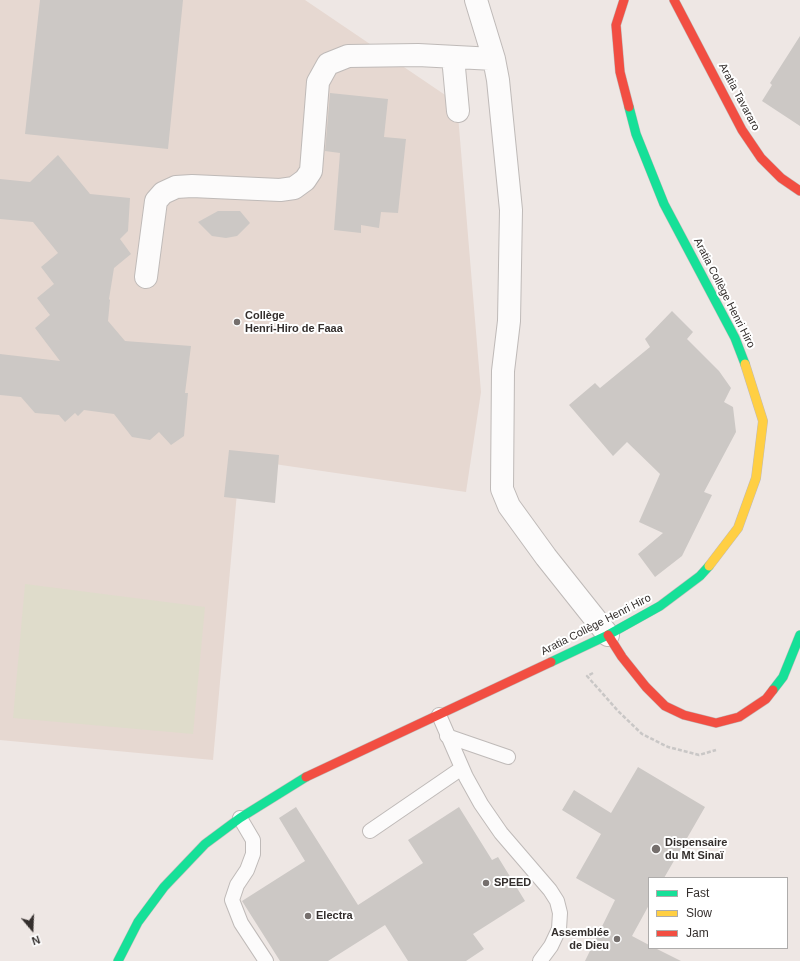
<!DOCTYPE html>
<meta charset="utf-8">
<style>
body{margin:0}
#map{position:relative;width:800px;height:961px;overflow:hidden;background:#eee7e4;font-family:Arial,sans-serif}
canvas{display:block}
.legend{position:absolute;left:648px;top:877px;width:140px;height:72px;box-sizing:border-box;background:#fff;border:1px solid #aeacab;margin:0;padding:5px 7px;list-style:none;font-size:12px;color:#342f2d}
.legend li{display:flex;align-items:center;gap:8px;height:20px}
.legend b{width:20px;border:1px solid #aeacab}
.north{position:absolute;left:12px;top:909px;width:40px;height:40px;-webkit-text-stroke:3px #fff;paint-order:stroke;rotate:161deg;font-size:11px;font-weight:700;line-height:16px;text-align:center;color:#342f2d}
.north::after{content:'';display:block;margin:auto;width:14px;height:18px;background:#342f2d;clip-path:polygon(50% 0,100% 100%,50% 72%,0 100%)}
</style>
<div id="map">
<canvas width="800" height="961"></canvas>
<ul class="legend">
<li><b style="height:5px;background:#16e098"></b>Fast</li>
<li><b style="height:5px;background:#ffcf43"></b>Slow</li>
<li><b style="height:5px;background:#f24e42"></b>Jam</li>
</ul>
<div class="north">N</div>
</div>
<script>
const ctx = document.querySelector('canvas').getContext('2d');
ctx.lineJoin = 'round';
function fill(path, color) {
  ctx.fillStyle = color;
  ctx.fill(path, 'evenodd');
}
function poly(rows) {
  const path = new Path2D();
  for (const r of rows) {
    path.moveTo(r[0], r[1]);
    for (let i = 2; i < r.length; i += 2) path.lineTo(r[i], r[i + 1]);
  }
  return path;
}
function strokePath(path, color, width, dash) {
  ctx.strokeStyle = color;
  ctx.lineWidth = width;
  ctx.lineCap = dash ? 'butt' : 'round';
  ctx.setLineDash(dash || []);
  ctx.stroke(path);
}
function drawText(font, color, halo, rows, align = 'center') {
  ctx.font = font + ' Arial,sans-serif';
  ctx.lineWidth = 4;
  ctx.setLineDash([]);
  ctx.textBaseline = 'middle';
  ctx.strokeStyle = halo;
  ctx.fillStyle = color;
  for (const [text, x, y, turn = 0] of rows) {
    ctx.save();
    ctx.translate(x, y);
    ctx.rotate((+turn || 0) * Math.PI / 180);
    ctx.textAlign = isNaN(turn) ? turn : align;
    if (halo) ctx.strokeText(text, 0, 0);
    ctx.fillText(text, 0, 0);
    ctx.restore();
  }
}
fill(poly([
 [0,0,305,0,457,103,481,392,466,492,240,459,213,760,0,740]
]), '#e6d8d1');
fill(poly([
 [25,584,205,607,193,734,13,718]
]), '#dfdccb');
fill(poly([
 [40,0,183,0,168,149,25,134],
 [800,36,800,126,762,101,772,85,770,83],
 [330,93,388,99,384,137,406,139,398,213,381,212,379,228,361,225,361,233,334,230,340,153,325,151],
 [58,155,90,194,130,198,128,231,120,239,131,254,114,268,109,299,110,300,108,321,125,341,191,346,185,393,188,393,184,436,171,445,159,432,150,440,132,437,114,414,84,410,78,416,75,413,65,422,59,415,35,413,21,397,0,395,0,354,60,361,35,328,50,315,37,298,54,284,41,267,58,253,33,222,0,219,0,179,30,182],
 [218,211,240,211,250,223,237,236,226,238,212,236,198,222],
 [672,311,693,332,687,339,719,371,731,388,724,402,733,407,736,432,704,492,712,495,682,556,655,577,638,554,663,533,639,522,660,474,627,442,613,456,569,405,595,383,600,388,650,347,645,339],
 [229,450,279,455,275,503,224,497],
 [638,767,705,807,664,878,649,878,649,905,632,936,649,945,649,948,655,948,681,961,585,961,615,900,576,878,601,834,562,810,574,790,611,813],
 [296,807,358,905,423,863,408,840,459,807,492,860,498,857,525,901,473,934,484,949,466,961,408,961,385,925,328,961,280,961,242,901,305,861,279,818]
]), '#ccc8c5');
const lane = poly([
 [439,715,466,777,481,804,501,833,550,890,557,901,560,913,559,929,551,946,540,961],
 [447,736,508,757],
 [240,818,253,840,253,854,247,870,237,885,232,900,241,923,266,961],
 [370,831,462,768]
]);
const street = poly([
 [476,0,494,59,498,80,511,210,509,321,503,371,502,489,509,506,546,557,608,635],
 [453,57,458,111],
 [146,277,156,201,163,193,176,187,192,186,280,190,294,188,305,180,311,171,318,82,328,64,348,56,418,55,494,59]
]);
const fast = poly([
 [629,107,636,134,664,204,735,338,745,364],
 [551,662,608,635,660,606,700,576,709,566],
 [773,690,783,677,800,635],
 [118,961,138,922,164,887,205,844,240,818,306,777]
]);
const slow = poly([
 [709,566,738,528,756,478,763,421,745,364]
]);
const jam = poly([
 [624,0,616,25,620,72,629,107],
 [674,0,742,130,761,158,781,178,800,191],
 [608,635,622,657,646,687,665,706,684,715,716,723,739,717,766,699,773,690],
 [306,777,551,662]
]);
strokePath(lane, '#bfbab8', 16);
strokePath(street, '#bfbab8', 24);
strokePath(fast, '#bfbab8', 10);
strokePath(slow, '#bfbab8', 10);
strokePath(jam, '#bfbab8', 10);
strokePath(poly([
 [593,673,587,676,618,711,642,734,668,747,699,755,716,750]
]), '#c9c7c6', 2.5, [4, 2]);
strokePath(lane, '#fcfbfb', 14);
strokePath(street, '#fcfbfb', 22);
strokePath(fast, '#16e098', 9);
strokePath(slow, '#ffcf43', 9);
strokePath(jam, '#f24e42', 9);
for (const [x, y, r, color] of [
 [237,322,4,"#756f6d"],
 [656,849,5,"#756f6d"],
 [486,883,4,"#756f6d"],
 [308,916,4,"#756f6d"],
 [617,939,4,"#756f6d"]
]) {
  const dot = new Path2D();
  dot.arc(x, y, r, 0, 2 * Math.PI);
  ctx.fillStyle = color;
  ctx.fill(dot);
  strokePath(dot, '#fff', 1.5);
}
drawText('11px', '#342f2d', '#fff', [
 ["Aratia Tavararo",739,97,62],
 ["Aratia Collège Henri Hiro",724,293,63],
 ["Aratia Collège Henri Hiro",596,625,-27]
]);
drawText('bold 11px', '#342f2d', '#fff', [
 ["Collège",245,316],
 ["Henri-Hiro de Faaa",245,329],
 ["Dispensaire",665,843],
 ["du Mt Sinaï",665,856],
 ["SPEED",494,883],
 ["Electra",316,916],
 ["Assemblée",609,933,"right"],
 ["de Dieu",609,946,"right"]
], 'left');
</script>
